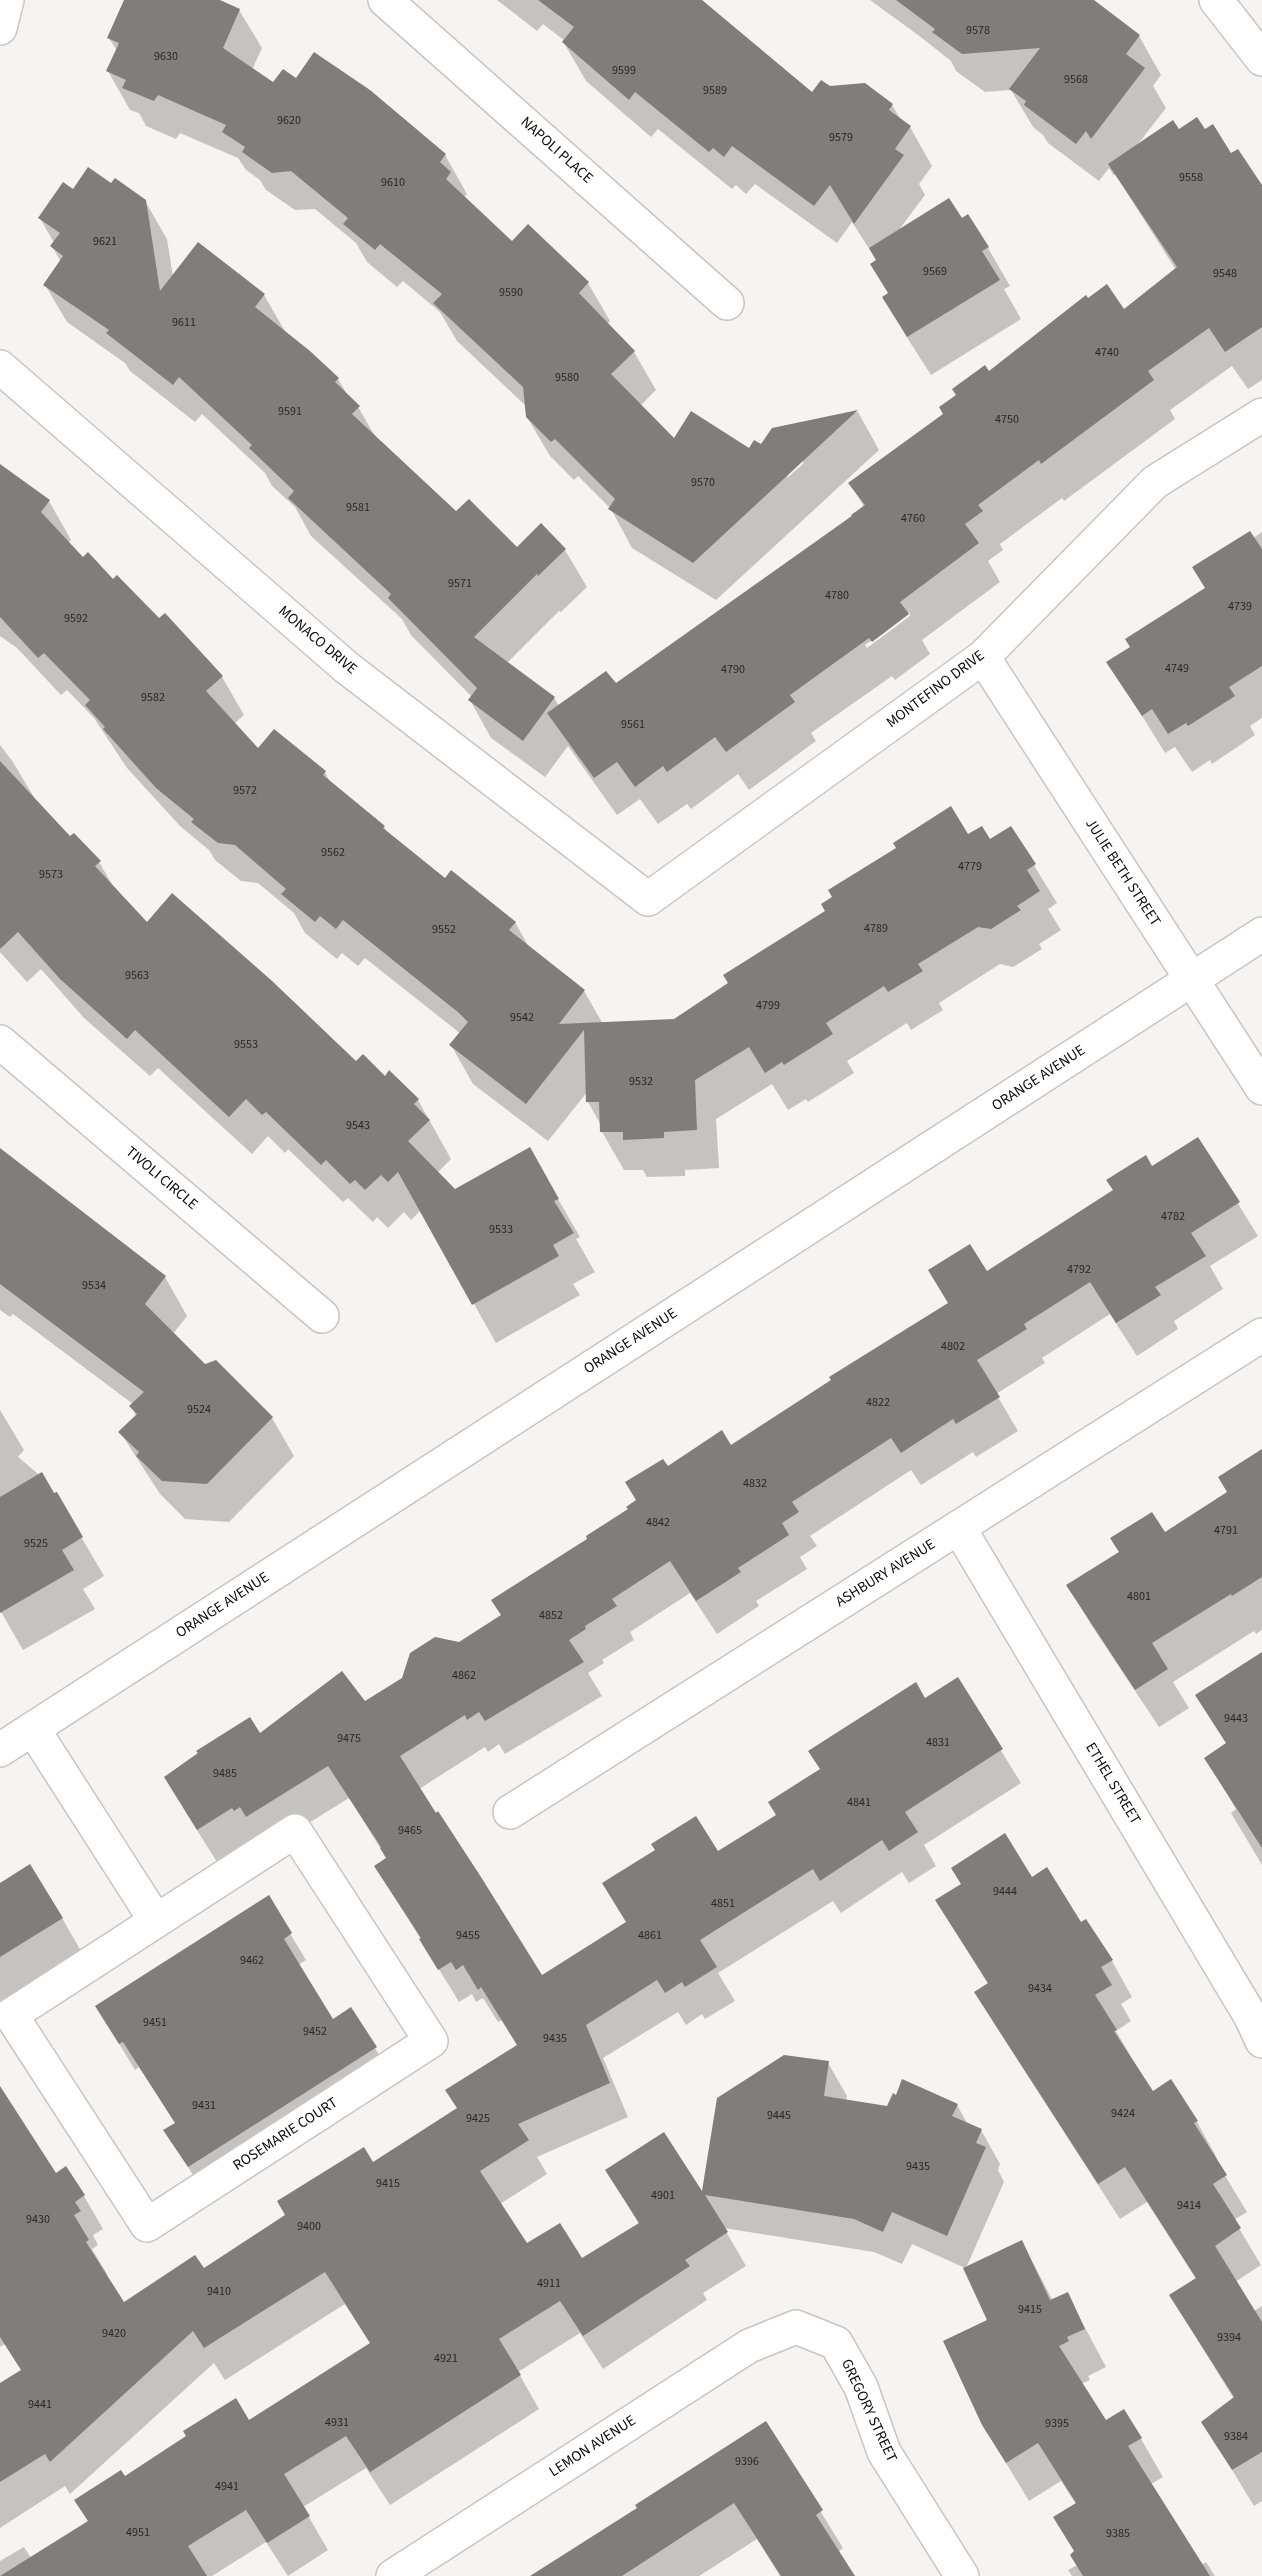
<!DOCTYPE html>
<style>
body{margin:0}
canvas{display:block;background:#f6f3f0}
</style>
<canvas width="1262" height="2576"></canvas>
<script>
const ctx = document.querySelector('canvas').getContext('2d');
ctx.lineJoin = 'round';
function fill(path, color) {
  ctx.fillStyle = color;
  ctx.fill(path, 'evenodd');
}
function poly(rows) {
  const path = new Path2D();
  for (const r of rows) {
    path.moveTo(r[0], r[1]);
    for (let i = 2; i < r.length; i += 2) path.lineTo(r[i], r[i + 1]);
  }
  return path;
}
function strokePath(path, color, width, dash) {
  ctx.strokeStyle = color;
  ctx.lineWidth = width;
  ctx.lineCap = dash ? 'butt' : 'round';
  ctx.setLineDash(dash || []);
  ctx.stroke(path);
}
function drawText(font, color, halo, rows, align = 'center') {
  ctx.font = font + ' "Source Sans 3",sans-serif';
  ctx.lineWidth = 6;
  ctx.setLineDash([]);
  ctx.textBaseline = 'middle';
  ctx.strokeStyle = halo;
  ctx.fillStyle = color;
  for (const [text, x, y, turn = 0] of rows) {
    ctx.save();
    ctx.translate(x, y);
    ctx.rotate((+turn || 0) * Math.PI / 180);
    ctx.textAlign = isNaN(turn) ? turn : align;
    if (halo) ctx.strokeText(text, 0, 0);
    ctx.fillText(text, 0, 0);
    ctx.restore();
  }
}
fill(poly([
 [136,0,216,0,239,10,262,48,252,70,274,84,296,80,370,92,445,155,467,194,464,197,512,243,588,283,610,321,607,324,634,352,656,390,640,406,675,440,749,450,762,446,773,429,858,412,879,450,716,600,632,548,611,509,578,476,574,480,550,456,527,417,526,406,457,341,440,312,403,281,397,287,367,262,356,243,315,209,295,210,266,190,260,180,246,170,238,158,180,133,176,139,146,126,139,113,130,110,108,71,117,51,109,38],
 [802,461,804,463,787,478,790,471],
 [497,0,702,0,813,95,829,88,892,105,901,120,910,127,932,166,919,184,925,195,898,231,961,220,988,248,1010,286,1004,289,1021,319,931,375,906,336,877,261,852,222,837,243,755,184,746,194,736,185,732,189,658,129,651,137,586,81,564,43,565,41,543,24,537,31],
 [870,0,1093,0,1139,36,1161,75,1153,86,1166,108,1138,144,1179,131,1205,131,1262,188,1262,380,1248,389,1232,366,1170,410,1175,419,1064,501,1062,498,1000,544,1003,550,988,561,1000,582,922,640,930,654,895,680,892,676,811,733,816,741,749,790,738,774,691,809,687,804,658,824,640,799,617,815,568,746,545,777,491,738,470,700,472,697,411,635,402,619,311,536,295,507,272,486,265,473,202,414,195,422,130,371,125,363,67,322,45,285,61,262,52,246,54,243,40,218,73,191,112,185,145,201,167,239,173,277,264,295,286,333,338,379,348,396,358,407,378,441,456,513,517,549,565,550,587,587,561,612,559,611,507,663,554,698,559,706,615,685,864,507,850,483,945,415,989,373,1088,300,1124,311,1176,270,1115,174,1114,176,1109,168,1099,181,1048,143,1043,135,1033,127,1011,90,985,92,956,71,951,61,922,38],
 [910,612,910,616,867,648,865,645],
 [0,466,49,501,71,540,68,543,82,559,113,581,159,620,165,615,222,677,244,715,234,724,258,750,325,772,331,784,384,827,388,834,446,880,515,922,530,949,584,991,603,1024,674,1020,968,836,989,841,1011,828,1057,903,1048,909,1061,930,1039,944,1042,949,1013,967,1000,964,939,1003,943,1010,911,1030,907,1023,847,1061,854,1073,808,1102,806,1099,788,1110,772,1084,716,1119,719,1168,685,1170,685,1176,647,1177,643,1170,624,1170,602,1132,601,1125,588,1102,588,1091,548,1141,473,1084,451,1045,461,1034,365,958,358,966,342,953,337,959,305,933,294,913,258,883,241,881,215,860,209,850,180,826,127,768,94,718,67,690,61,695,17,648,0,636],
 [1262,532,1262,718,1250,726,1255,735,1212,764,1210,760,1192,772,1175,747,1165,753,1109,662,1132,648,1207,589,1253,538],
 [0,745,13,762,38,804,70,839,99,862,116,891,147,924,356,1063,385,1078,418,1100,451,1159,437,1173,455,1191,551,1187,580,1237,576,1239,595,1272,573,1284,580,1295,496,1343,421,1210,411,1220,404,1212,388,1228,377,1217,373,1222,348,1198,343,1202,288,1149,285,1153,268,1136,252,1154,158,1068,150,1076,84,1018,41,969,27,982,0,952],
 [1198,1139,1258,1236,1210,1266,1223,1289,1174,1321,1178,1329,1137,1356,1110,1314,1042,1358,1045,1363,996,1394,1018,1431,976,1457,973,1452,921,1485,911,1470,810,1536,817,1546,800,1557,807,1569,756,1601,759,1606,717,1634,690,1593,630,1632,634,1640,602,1660,604,1663,588,1673,602,1696,505,1754,499,1744,488,1752,485,1747,419,1789,541,1977,627,1923,718,1854,777,1815,925,1700,957,1679,1021,1783,924,1845,936,1866,909,1883,902,1872,841,1913,833,1901,718,1973,735,2001,705,2019,702,2014,686,2025,678,2012,603,2058,628,2117,537,2157,547,2174,500,2204,527,2245,582,2260,639,2224,607,2170,703,2195,828,2063,847,2096,846,2101,888,2108,957,2105,968,2125,981,2130,1000,2164,998,2170,1004,2182,966,2268,1022,2242,1053,2301,1067,2294,1106,2367,1088,2376,1090,2380,1081,2384,1106,2422,1141,2439,1163,2477,1151,2484,1201,2565,1206,2562,1215,2576,1072,2576,1068,2570,1077,2565,1076,2504,1061,2481,1029,2501,983,2425,989,2321,965,2268,912,2244,902,2264,874,2252,724,2228,746,2266,703,2293,707,2300,603,2369,580,2333,518,2372,539,2409,390,2505,366,2468,303,2507,328,2550,288,2576,266,2542,212,2576,0,2576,0,2561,24,2547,31,2558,89,2522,76,2500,249,2422,371,2345,345,2304,225,2380,214,2363,70,2494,65,2486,0,2528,0,2388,22,2371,5,2344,0,2347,0,2095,56,2175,66,2169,84,2196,103,2229,93,2235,98,2245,92,2249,107,2274,105,2275,123,2304,204,2270,458,2109,518,2046,502,2020,498,2022,483,1998,476,2002,472,1994,459,2002,376,1866,387,1859,349,1798,267,1849,217,1862,185,1811,260,1735,365,1703,460,1644,502,1616,589,1539,630,1510,667,1468,730,1447,949,1304,987,1273],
 [0,1150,165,1277,187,1316,173,1334,205,1365,272,1418,294,1456,229,1522,185,1519,160,1494,120,1432,136,1416,131,1406,133,1404,13,1314,10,1317,0,1310],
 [0,1410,24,1450,18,1457,43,1478,54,1496,56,1494,104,1576,83,1589,95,1609,23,1650,0,1610],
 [1262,1450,1262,1630,1256,1634,1254,1631,1173,1682,1189,1708,1159,1727,1090,1623,1068,1585,1164,1534,1228,1493],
 [1262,1659,1262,1865,1231,1813,1236,1809,1206,1759,1227,1745,1197,1695],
 [1032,1879,1081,1924,1112,1961,1132,1997,1121,2004,1131,2021,1116,2031,1152,2093,1171,2081,1197,2122,1217,2158,1215,2159,1247,2212,1234,2220,1261,2265,1235,2282,1254,2311,1262,2306,1262,2501,1254,2506,1203,2422,1234,2399,1171,2296,1196,2279,1147,2202,1120,2219,997,2028,976,1992,988,1984,937,1901],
 [0,1885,62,1918,81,1951,0,2022],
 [268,1897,306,1960,298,1965,333,2021,351,2009,391,2074,204,2192,165,2131,176,2124,139,2067,135,2070,112,2032],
 [766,2423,843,2548,838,2552,853,2576,780,2576,757,2539,699,2576,533,2576,639,2509]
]), '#0003');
fill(poly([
 [124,0,220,0,240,9,223,48,273,82,283,69,296,78,314,52,370,90,446,154,440,162,451,172,446,179,512,241,528,224,589,282,579,293,635,351,611,374,674,438,691,411,749,448,754,440,761,444,772,428,858,410,693,563,608,509,615,499,555,439,551,442,526,417,523,387,433,303,442,294,380,244,375,250,343,224,348,218,291,171,272,173,242,152,245,147,222,132,226,125,158,95,154,101,122,88,126,80,106,71,119,43,107,38],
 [538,0,702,0,812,92,821,80,830,86,865,83,893,104,889,110,911,126,895,149,904,155,854,224,830,185,814,206,732,146,724,157,713,148,709,152,635,92,629,100,562,42,574,27],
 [896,0,1094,0,1140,35,1126,54,1145,68,1091,139,1086,131,1076,144,1024,105,1026,101,1009,89,1040,48,962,54,932,32,935,29],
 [1197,117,1205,129,1213,124,1231,153,1238,149,1262,185,1262,327,1225,352,1209,328,1148,371,1154,380,1041,464,1039,460,978,505,983,511,965,524,979,543,900,602,909,614,872,642,869,638,790,695,795,702,726,752,715,737,667,772,663,766,635,787,617,762,594,778,547,713,606,671,616,683,852,516,851,515,865,505,848,483,943,414,939,407,956,395,952,389,985,365,989,371,1086,295,1088,298,1107,284,1124,309,1177,267,1108,164,1173,120,1179,129],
 [88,167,111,183,115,178,146,200,160,291,198,242,265,294,255,307,310,351,339,378,335,382,360,406,352,414,456,511,469,499,517,547,541,523,566,549,538,576,537,574,474,637,555,697,523,741,468,700,477,688,388,598,391,594,288,498,294,491,249,448,252,445,179,377,173,385,106,333,109,330,43,285,63,256,50,246,60,233,38,218,63,182,73,189],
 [949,198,962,218,968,214,989,247,982,251,1000,280,907,337,882,297,888,293,870,264,876,260,869,248],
 [0,464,50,500,41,512,83,557,88,552,113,579,117,575,159,618,165,613,223,676,206,691,258,748,274,729,326,771,323,775,385,826,383,828,445,878,451,870,516,922,509,930,585,990,559,1024,674,1019,728,983,723,975,825,911,821,904,832,897,828,890,896,848,893,843,951,806,968,834,982,826,990,839,1011,826,1036,864,1027,870,1040,891,1017,906,1021,910,991,929,978,927,918,964,923,971,888,992,884,986,826,1023,833,1034,784,1065,782,1062,765,1073,749,1047,695,1080,697,1130,664,1132,664,1138,623,1140,623,1132,600,1132,599,1102,586,1102,584,1030,526,1104,449,1045,468,1022,459,1013,343,920,336,929,320,916,315,922,281,894,286,889,235,845,218,843,191,822,194,819,156,788,103,729,105,727,85,705,90,700,44,653,38,658,0,617],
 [1250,531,1262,549,1262,666,1229,687,1235,696,1188,726,1186,723,1168,734,1152,709,1142,716,1106,662,1130,647,1125,639,1205,588,1192,567],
 [0,761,70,836,74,833,101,861,95,866,147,922,172,893,271,980,356,1061,363,1054,385,1076,389,1070,419,1099,414,1104,430,1120,408,1141,455,1189,530,1147,559,1199,554,1201,574,1233,553,1245,559,1256,472,1305,398,1172,388,1182,381,1175,365,1190,355,1180,350,1184,326,1160,321,1165,266,1112,262,1115,246,1099,229,1117,135,1030,127,1039,60,979,18,932,0,949],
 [1198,1137,1240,1202,1191,1233,1206,1256,1155,1287,1161,1295,1116,1323,1090,1282,1024,1324,1027,1329,977,1360,1000,1397,956,1424,953,1419,901,1453,891,1438,792,1502,799,1512,782,1523,789,1535,738,1568,741,1572,696,1601,670,1561,612,1599,617,1606,585,1626,586,1629,569,1640,584,1662,485,1721,479,1712,467,1720,465,1715,400,1756,436,1813,438,1811,481,1877,542,1975,626,1922,602,1883,655,1850,651,1844,696,1816,718,1851,776,1815,768,1802,820,1769,808,1751,916,1682,925,1698,958,1677,1003,1749,905,1812,918,1832,889,1851,882,1840,820,1881,813,1869,700,1940,717,1967,685,1987,682,1982,665,1993,657,1980,586,2025,610,2083,518,2124,529,2140,480,2171,527,2243,560,2223,582,2258,639,2223,605,2170,664,2132,702,2191,717,2098,784,2055,829,2061,824,2096,887,2106,893,2093,896,2095,902,2079,958,2104,952,2116,982,2129,976,2143,986,2147,947,2236,892,2212,883,2232,854,2219,705,2195,728,2232,685,2260,690,2266,583,2336,560,2301,499,2339,521,2375,370,2472,346,2436,284,2474,310,2516,267,2543,246,2510,188,2546,207,2576,0,2576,88,2521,74,2500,121,2470,125,2476,186,2436,183,2431,236,2398,249,2420,370,2343,325,2272,204,2348,193,2331,50,2462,45,2454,0,2482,0,2383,21,2370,0,2337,0,2086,56,2173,66,2166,85,2195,75,2202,81,2211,74,2215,89,2240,86,2242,124,2302,195,2255,204,2268,285,2215,277,2201,364,2147,373,2162,457,2108,445,2090,517,2045,481,1987,478,1990,463,1965,456,1970,451,1962,438,1970,419,1939,421,1938,374,1866,386,1858,380,1848,381,1847,328,1766,246,1817,240,1807,234,1811,232,1808,197,1830,164,1777,198,1753,196,1751,250,1717,260,1733,342,1671,365,1701,402,1678,410,1653,435,1637,459,1642,501,1615,491,1600,587,1539,586,1536,628,1509,626,1507,636,1500,625,1482,663,1459,668,1466,722,1430,731,1445,831,1380,829,1377,948,1303,928,1270,970,1244,987,1271,1113,1190,1106,1180,1146,1155,1152,1166],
 [0,1148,166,1276,145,1304,205,1364,216,1360,273,1417,207,1484,162,1481,136,1456,139,1452,118,1432,137,1414,129,1406,144,1392,0,1284],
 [1262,1449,1262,1577,1232,1596,1231,1594,1152,1643,1168,1669,1135,1690,1066,1585,1119,1552,1110,1538,1152,1512,1165,1532,1227,1492,1218,1477],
 [42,1472,54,1493,57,1492,83,1537,62,1550,74,1570,0,1613,0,1497],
 [1262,1652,1262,1848,1204,1758,1226,1743,1195,1695],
 [1005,1833,1032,1877,1047,1867,1081,1922,1086,1919,1113,1960,1101,1967,1112,1985,1095,1995,1117,2030,1114,2031,1153,2091,1171,2079,1198,2121,1194,2123,1227,2175,1213,2184,1241,2228,1215,2246,1262,2322,1262,2452,1232,2470,1201,2422,1234,2397,1169,2295,1196,2278,1125,2167,1098,2184,974,1992,988,1983,935,1900,961,1884,951,1868],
 [30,1864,63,1918,0,1957,0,1883],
 [269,1895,292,1933,284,1939,333,2019,351,2007,377,2047,188,2167,163,2130,175,2123,123,2042,119,2044,95,2006],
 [1022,2240,1050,2300,1068,2292,1085,2329,1067,2337,1069,2341,1059,2346,1106,2420,1124,2409,1142,2438,1128,2446,1210,2576,1083,2576,1070,2555,1074,2551,1053,2517,1076,2503,1038,2443,1006,2463,982,2425,943,2341,987,2320,963,2268],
 [766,2421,823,2510,816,2515,855,2576,781,2576,734,2503,622,2576,530,2576,637,2508,635,2505]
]), '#807d7b');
const street = poly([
 [385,0,727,303],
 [1216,0,1262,59],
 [0,28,7,0],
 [0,367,346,667,648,899,983,657,1155,482,1262,415],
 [983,657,1262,1088],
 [0,1042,322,1316],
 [959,1528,1251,2017,1262,2041],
 [33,1729,156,1921],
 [510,1812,1262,1335],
 [295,1831,431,2041,147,2225,11,2015,295,1831],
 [393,2576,749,2346,796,2327,836,2343,861,2387,884,2452,962,2576]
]);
const secondary = poly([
 [0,1750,1262,934]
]);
strokePath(street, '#c8c5c2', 36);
strokePath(secondary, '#c8c5c2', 36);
strokePath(street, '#fff', 33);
strokePath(secondary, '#fff', 33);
drawText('12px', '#2a2827', null, [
 ["9578",978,31],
 ["9630",166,57],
 ["9599",624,71],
 ["9568",1076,80],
 ["9589",715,91],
 ["9620",289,121],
 ["9579",841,138],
 ["9558",1191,178],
 ["9610",393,183],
 ["9621",105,242],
 ["9569",935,272],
 ["9548",1225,274],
 ["9590",511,293],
 ["9611",184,323],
 ["4740",1107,353],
 ["9580",567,378],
 ["9591",290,412],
 ["4750",1007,420],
 ["9570",703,483],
 ["9581",358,508],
 ["4760",913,519],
 ["9571",460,584],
 ["4780",837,596],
 ["4739",1240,607],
 ["9592",76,619],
 ["4749",1177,669],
 ["4790",733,670],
 ["9582",153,698],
 ["9561",633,725],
 ["9572",245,791],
 ["9562",333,853],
 ["4779",970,867],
 ["9573",51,875],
 ["4789",876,929],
 ["9552",444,930],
 ["9563",137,976],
 ["4799",768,1006],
 ["9542",522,1018],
 ["9553",246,1045],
 ["9532",641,1082],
 ["9543",358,1126],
 ["4782",1173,1217],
 ["9533",501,1230],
 ["4792",1079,1270],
 ["9534",94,1286],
 ["4802",953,1347],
 ["4822",878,1403],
 ["9524",199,1410],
 ["4832",755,1484],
 ["4842",658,1523],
 ["4791",1226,1531],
 ["9525",36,1544],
 ["4801",1139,1597],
 ["4852",551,1616],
 ["4862",464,1676],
 ["9443",1236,1719],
 ["9475",349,1739],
 ["4831",938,1743],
 ["9485",225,1774],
 ["4841",859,1803],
 ["9465",410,1831],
 ["9444",1005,1892],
 ["4851",723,1904],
 ["9455",468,1936],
 ["4861",650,1936],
 ["9462",252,1961],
 ["9434",1040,1989],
 ["9451",155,2023],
 ["9452",315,2032],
 ["9435",555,2039],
 ["9431",204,2106],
 ["9424",1123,2114],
 ["9445",779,2116],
 ["9425",478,2119],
 ["9435",918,2167],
 ["9415",388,2184],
 ["4901",663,2196],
 ["9414",1189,2206],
 ["9430",38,2220],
 ["9400",309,2227],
 ["4911",549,2284],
 ["9410",219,2292],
 ["9415",1030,2310],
 ["9420",114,2334],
 ["9394",1229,2338],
 ["4921",446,2359],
 ["9441",40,2405],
 ["4931",337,2423],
 ["9395",1057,2424],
 ["9384",1236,2437],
 ["9396",747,2462],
 ["4941",227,2487],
 ["4951",138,2533],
 ["9385",1118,2534]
]);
drawText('15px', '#0d0c0b', '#fff', [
 ["NAPOLI PLACE",556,151,42],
 ["MONACO DRIVE",317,641,40],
 ["MONTEFINO DRIVE",936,690,-37],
 ["JULIE BETH STREET",1122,873,57],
 ["ORANGE AVENUE",1039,1079,-33],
 ["TIVOLI CIRCLE",161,1179,40],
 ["ORANGE AVENUE",631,1342,-33],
 ["ASHBURY AVENUE",886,1574,-32],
 ["ORANGE AVENUE",223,1606,-33],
 ["ETHEL STREET",1112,1784,59],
 ["ROSEMARIE COURT",286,2135,-33],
 ["GREGORY STREET",868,2411,65],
 ["LEMON AVENUE",593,2447,-33]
]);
</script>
